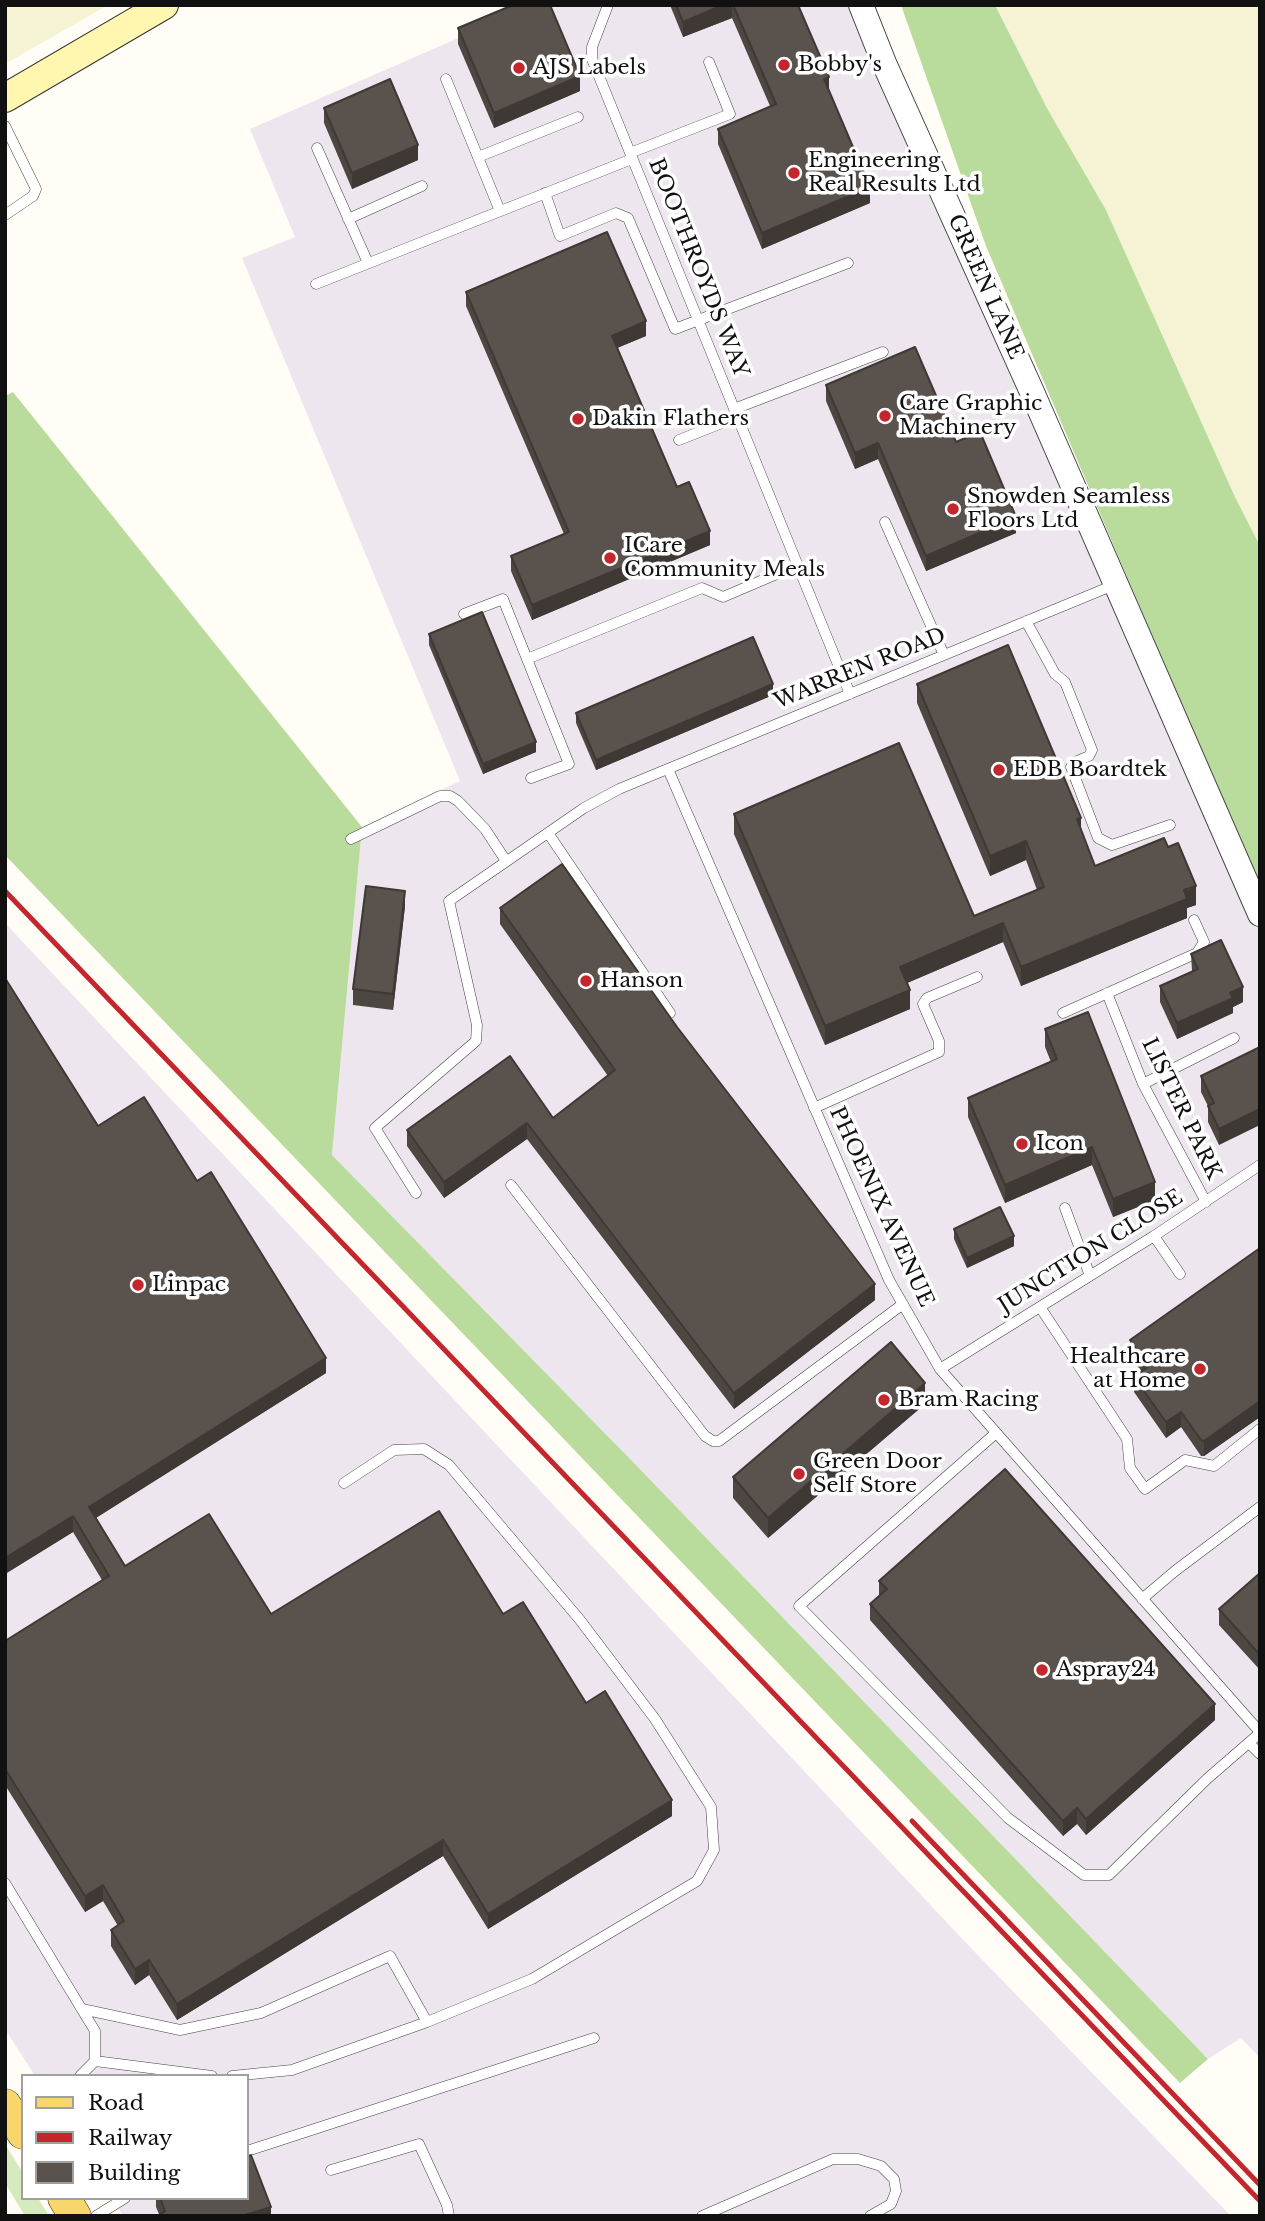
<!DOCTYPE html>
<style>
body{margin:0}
#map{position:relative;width:1265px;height:2221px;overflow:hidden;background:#fffdf5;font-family:"Libre Baskerville",serif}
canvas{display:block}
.frame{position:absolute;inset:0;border:7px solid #111;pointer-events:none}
.legend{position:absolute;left:21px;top:2074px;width:228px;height:126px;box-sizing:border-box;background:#fff;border:2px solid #a0a0a0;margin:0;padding:9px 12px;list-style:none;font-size:21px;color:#111}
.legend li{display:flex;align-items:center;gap:14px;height:35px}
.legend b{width:35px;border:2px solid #a0a0a0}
</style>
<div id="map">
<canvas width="1265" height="2221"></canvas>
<div class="frame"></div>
<ul class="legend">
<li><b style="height:9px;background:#f9d66b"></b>Road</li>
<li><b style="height:9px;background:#c4262e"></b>Railway</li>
<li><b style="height:19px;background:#5a524d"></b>Building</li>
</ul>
</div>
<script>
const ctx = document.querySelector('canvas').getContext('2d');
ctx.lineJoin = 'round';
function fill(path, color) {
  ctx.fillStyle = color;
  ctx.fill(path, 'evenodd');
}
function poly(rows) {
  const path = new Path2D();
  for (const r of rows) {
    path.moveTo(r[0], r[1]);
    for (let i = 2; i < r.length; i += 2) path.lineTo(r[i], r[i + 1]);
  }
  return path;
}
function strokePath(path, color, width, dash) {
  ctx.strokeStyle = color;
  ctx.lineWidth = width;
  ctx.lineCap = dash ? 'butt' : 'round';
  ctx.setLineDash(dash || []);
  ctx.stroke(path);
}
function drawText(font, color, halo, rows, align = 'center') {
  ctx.font = font + ' "Libre Baskerville",serif';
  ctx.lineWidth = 7;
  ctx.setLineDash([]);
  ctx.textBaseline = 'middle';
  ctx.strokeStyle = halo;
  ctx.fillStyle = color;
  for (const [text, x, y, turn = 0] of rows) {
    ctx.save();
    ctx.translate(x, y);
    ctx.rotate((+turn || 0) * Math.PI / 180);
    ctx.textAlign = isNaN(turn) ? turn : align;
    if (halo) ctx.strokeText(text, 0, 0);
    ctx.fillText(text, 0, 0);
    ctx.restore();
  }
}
fill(poly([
 [534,5,861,5,1260,909,1260,2058,1241,2038,1208,2059,636,1465,332,1155,362,827,460,781,242,258,295,237,250,129],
 [5,923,970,1947,1231,2216,123,2216,112,2198,247,2198,247,2076,35,2076,5,2029]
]), '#eee6ef');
fill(poly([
 [5,5,108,5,5,64],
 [995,5,1260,5,1260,546,1235,497,1106,210,1048,110]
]), '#f6f3d4');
fill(poly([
 [5,2144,23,2173,23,2198,38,2198,49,2216,25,2216,5,2183]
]), '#d5ebbd');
fill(poly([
 [901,5,995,5,1048,110,1106,210,1235,497,1260,546,1260,889,986,246],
 [13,392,362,827,332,1155,636,1465,1208,2059,1180,2083,5,855,5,396]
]), '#b9dc9c');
const service = poly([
 [608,5,592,47,592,59,850,694],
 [446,79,500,211],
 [5,126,36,189,33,196,5,215],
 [317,148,368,263],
 [630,153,730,114,709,62],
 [478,157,578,117],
 [545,193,560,236,616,213,628,218,675,329,848,263],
 [348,219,422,186],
 [316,284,632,159],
 [734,409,883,352],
 [679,440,737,417],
 [885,522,944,655],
 [464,614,503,599,569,764,531,778],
 [1026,621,1055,674,1065,682,1092,750,1089,756,1075,762,1071,767,1098,838,1112,845,1170,825],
 [527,659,702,588,723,597,798,565],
 [668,769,889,1280,940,1369,1260,1732],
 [548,833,670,1013],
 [351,839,440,796,450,796,458,801,485,829,506,861],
 [1107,993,1143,1084,1206,1202],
 [1063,1013,1197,953,1204,942,1194,920],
 [1143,1084,1234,1038],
 [814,1108,939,1052,939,1041,923,1004,927,998,977,977],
 [511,1185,705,1436,713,1441,719,1441,903,1304],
 [416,1193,375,1128,476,1041,477,1025,449,901,584,808,619,789,1114,585],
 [1065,1208,1090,1276],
 [1154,1236,1180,1274],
 [1040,1307,1127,1439,1130,1468,1145,1489,1185,1460,1214,1466,1260,1429],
 [940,1369,1154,1236,1260,1165],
 [996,1433,799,1606,1008,1818,1084,1875,1109,1875,1208,1778,1260,1733],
 [1142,1599,1175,1571,1260,1507],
 [1249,1743,1260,1754],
 [5,1883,95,2031,95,2061,80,2076],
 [82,2009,180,2030,261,2013,390,1956,427,2022,532,1979,697,1881,714,1850,711,1807,655,1719,580,1620,449,1465,424,1449,394,1450,344,1483],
 [95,2061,212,2076],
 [232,2076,292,2070,427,2022],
 [247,2151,594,2038],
 [331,2170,419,2144,447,2205,449,2216],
 [96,2216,125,2198],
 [702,2216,833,2159,858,2159,881,2166,894,2179,896,2191,891,2204,870,2216]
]);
const tertiary = poly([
 [861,5,884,63,1032,392,1260,914]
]);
const secondary = poly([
 [5,98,164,5]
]);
const primary = poly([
 [5,2105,23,2133],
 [64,2198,75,2216]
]);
strokePath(service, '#444', 11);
strokePath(tertiary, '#444', 26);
strokePath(secondary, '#333', 30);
strokePath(primary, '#222', 33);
strokePath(service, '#fff', 10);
strokePath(tertiary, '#fff', 24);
strokePath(secondary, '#fff6b0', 28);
strokePath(primary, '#f9d66b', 32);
strokePath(poly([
 [5,891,1260,2201],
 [912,1821,1260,2185]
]), '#c4262e', 5);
fill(poly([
 [670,5,798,5,870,203,762,249,718,144,718,129,770,106,732,18,683,37],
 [458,28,580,91,494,128,458,44],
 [324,108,418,160,352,189,324,123],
 [466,292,646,336,617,348,677,487,710,545,532,620,511,571,511,556,564,534,466,306],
 [826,385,956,442,1016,533,926,571,878,459,855,469,826,401],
 [429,634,536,752,483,774,429,645],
 [917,684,1081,830,1095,866,1168,847,1196,905,1187,908,1187,918,1021,986,1003,942,907,983,910,1009,825,1045,734,834,734,814,974,916,1037,890,1026,860,990,876,917,703],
 [773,695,596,770,576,723,576,713],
 [405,906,393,1010,353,1005,353,989],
 [500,908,677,1027,875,1300,734,1409,527,1139,444,1198,407,1146,407,1130,553,1118,608,1076,500,924],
 [1191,954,1243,1002,1233,1007,1233,1013,1177,1039,1160,1002,1160,986,1192,971],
 [5,978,98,1126,197,1181,326,1373,96,1518,125,1566,271,1614,503,1614,586,1703,672,1816,488,1929,443,1856,177,2020,149,1975,135,1985,111,1946,111,1930,118,1926,103,1901,85,1912,5,1785,5,1641,102,1580,73,1532,5,1574],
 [1045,1029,1155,1200,1113,1217,1092,1165,1005,1203,968,1117,968,1098,1051,1062,1045,1047],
 [1260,1047,1219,1145,1208,1122,1208,1106,1201,1092,1201,1076],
 [954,1229,1014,1246,967,1268,954,1239],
 [1260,1248,1260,1417,1204,1456,1201,1456,1181,1427,1166,1438,1134,1392,1134,1377,1141,1371,1130,1356,1130,1340],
 [925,1404,768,1538,733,1498,733,1477],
 [1260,1573,1260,1670,1219,1625,1219,1609],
 [879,1581,1215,1720,1086,1835,1077,1824,1063,1836,870,1620,870,1604,879,1596],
 [156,2198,247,2198,271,2216,159,2214,156,2207]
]), '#4d4742');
fill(poly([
 [723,5,732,5,732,18,683,37,683,22],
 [580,76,580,91,494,128,494,113],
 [829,77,829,93,824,79],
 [418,145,418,160,352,189,352,173],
 [870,187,870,203,762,249,762,233],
 [646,321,646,336,612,350,612,336],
 [878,443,878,459,855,469,855,453],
 [1016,517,1016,533,926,571,926,556],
 [710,531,710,545,532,620,532,605],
 [773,684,773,695,596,770,596,760],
 [536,742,536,752,483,774,483,764],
 [1081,818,1081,837,1077,819],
 [1026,841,1026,860,990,876,990,856],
 [1196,886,1196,905,1187,908,1187,918,1021,986,1021,967],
 [405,891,405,906,393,1010,393,994],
 [1003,923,1003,942,900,986,900,967],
 [1243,987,1243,1002,1233,1007,1233,1013,1177,1039,1177,1023,1230,993],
 [910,990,910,1009,825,1045,825,1026],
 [1260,1109,1260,1125,1219,1145,1219,1129],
 [527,1123,527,1139,444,1198,444,1182],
 [1092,1147,1092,1165,1005,1203,1005,1185],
 [1155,1182,1155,1200,1113,1217,1113,1199],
 [1014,1236,1014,1246,967,1268,967,1258],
 [875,1284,875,1300,734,1409,734,1393],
 [326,1358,326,1373,89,1522,89,1507],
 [925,1383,925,1404,768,1538,768,1518],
 [1260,1401,1260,1417,1204,1456,1204,1441],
 [1181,1412,1181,1427,1166,1438,1166,1422],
 [73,1516,73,1532,5,1574,5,1558],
 [1215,1704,1215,1720,1086,1835,1086,1819],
 [672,1800,672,1816,488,1929,488,1914],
 [1077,1808,1077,1824,1063,1836,1063,1821],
 [443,1840,443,1856,177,2020,177,2004],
 [103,1885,103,1901,85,1912,85,1896],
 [149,1960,149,1975,135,1985,135,1969],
 [271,2207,271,2216,242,2216]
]), '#3f3936');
const building = poly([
 [513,5,550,5,580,76,494,113,458,28,513,5],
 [676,5,723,5,683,22,676,5],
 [733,5,798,5,829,77,824,79,870,187,762,233,718,129,776,104,733,5],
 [390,79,418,145,352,173,324,108,390,79],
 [607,232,646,321,612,336,677,487,689,482,710,531,532,605,511,556,569,532,466,292,607,232],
 [915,347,956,442,980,432,1016,517,926,556,878,443,855,453,826,385,915,347],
 [482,612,536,742,483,764,429,634,482,612],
 [753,637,773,684,596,760,576,713,753,637],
 [1008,645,1081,818,1077,819,1095,866,1164,838,1168,847,1178,843,1196,886,1184,890,1187,899,1021,967,1003,923,900,967,910,990,825,1026,734,814,899,743,974,916,1044,887,1026,841,990,856,917,684,1008,645],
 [562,864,677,1027,875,1284,734,1393,527,1123,444,1182,407,1130,510,1056,553,1118,615,1070,500,908,562,864],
 [366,886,405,891,393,994,353,989,366,886],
 [1221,940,1243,987,1230,993,1233,998,1177,1023,1160,986,1198,969,1191,954,1221,940],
 [5,978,98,1126,144,1097,197,1181,211,1172,326,1358,89,1507,125,1566,209,1514,271,1614,439,1511,503,1614,523,1602,586,1703,605,1691,672,1800,488,1914,443,1840,177,2004,149,1960,135,1969,111,1930,124,1921,103,1885,85,1896,5,1769,5,1641,109,1576,73,1516,5,1558,5,978],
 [1088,1012,1155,1182,1113,1199,1092,1147,1005,1185,968,1098,1057,1059,1045,1029,1088,1012],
 [1260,1047,1260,1109,1219,1129,1208,1106,1214,1103,1201,1076,1260,1047],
 [1000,1207,1014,1236,967,1258,954,1229,1000,1207],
 [1260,1248,1260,1401,1204,1441,1201,1440,1181,1412,1166,1422,1134,1377,1149,1366,1130,1340,1260,1248],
 [891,1342,925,1383,768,1518,733,1477,891,1342],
 [1005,1469,1215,1704,1086,1819,1077,1808,1063,1821,870,1604,887,1589,879,1581,1005,1469],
 [1260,1573,1260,1655,1219,1609,1260,1573],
 [251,2155,271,2207,242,2216,157,2216,165,2211,160,2198,247,2198,247,2157,251,2155]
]);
fill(building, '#5a524d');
strokePath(building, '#3f3936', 2);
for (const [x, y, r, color] of [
 [784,65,7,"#c4262e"],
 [519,68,7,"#c4262e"],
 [794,173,7,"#c4262e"],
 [885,416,7,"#c4262e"],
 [578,419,7,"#c4262e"],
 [953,509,7,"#c4262e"],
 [610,558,7,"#c4262e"],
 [999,770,7,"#c4262e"],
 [586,981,7,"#c4262e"],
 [1022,1144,7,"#c4262e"],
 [138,1285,7,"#c4262e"],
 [1200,1369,7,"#c4262e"],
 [884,1400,7,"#c4262e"],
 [799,1474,7,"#c4262e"],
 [1042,1670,7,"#c4262e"]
]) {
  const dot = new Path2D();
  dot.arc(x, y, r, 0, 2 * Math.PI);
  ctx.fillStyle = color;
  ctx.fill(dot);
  strokePath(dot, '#fff', 2.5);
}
drawText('21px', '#111', '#fff', [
 ["Bobby's",798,65],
 ["AJS Labels",533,68],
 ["Engineering",808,161],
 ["Real Results Ltd",808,185],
 ["Care Graphic",899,404],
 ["Machinery",899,428],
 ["Dakin Flathers",592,419],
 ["Snowden Seamless",967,497],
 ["Floors Ltd",967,521],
 ["ICare",624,546],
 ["Community Meals",624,570],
 ["EDB Boardtek",1013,770],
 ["Hanson",600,981],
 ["Icon",1036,1144],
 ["Linpac",152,1285],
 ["Healthcare",1186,1357,"right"],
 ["at Home",1186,1381,"right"],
 ["Bram Racing",898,1400],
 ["Green Door",813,1462],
 ["Self Store",813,1486],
 ["Aspray24",1056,1670]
], 'left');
drawText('21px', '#111', '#fff', [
 ["BOOTHROYDS WAY",698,268,68],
 ["GREEN LANE",985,287,66],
 ["WARREN ROAD",860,669,-22],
 ["LISTER PARK",1181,1109,64],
 ["PHOENIX AVENUE",881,1207,65],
 ["JUNCTION CLOSE",1091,1252,-32]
]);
</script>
